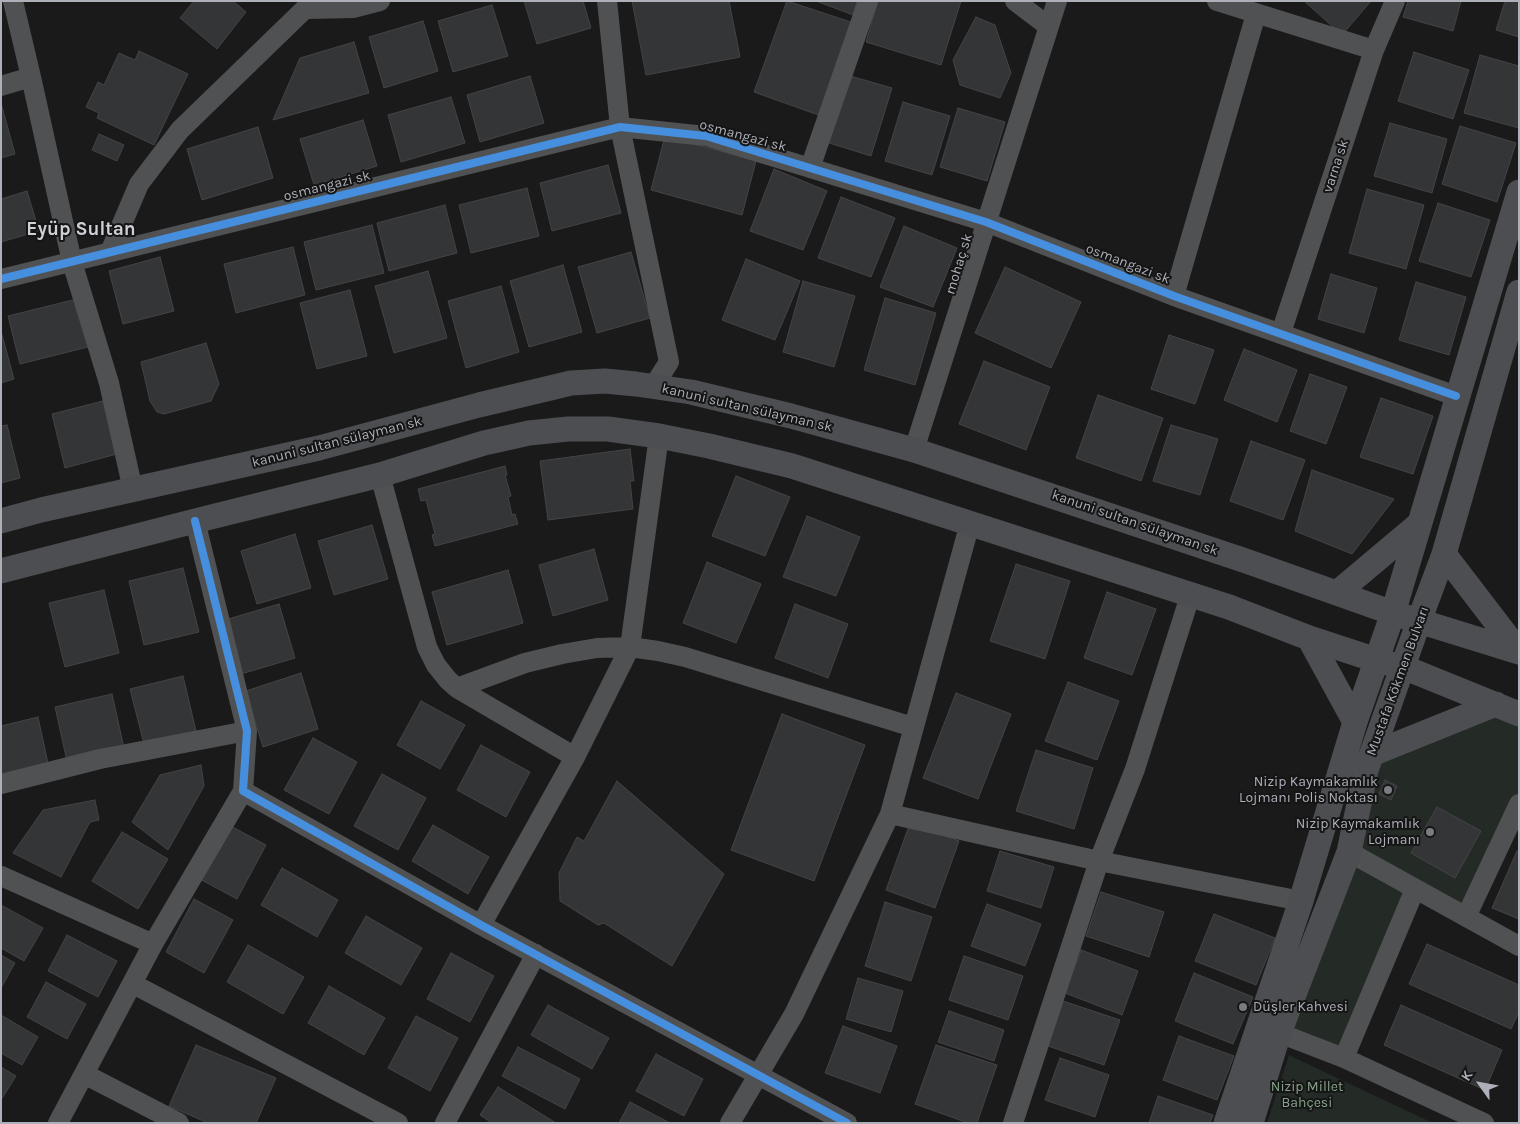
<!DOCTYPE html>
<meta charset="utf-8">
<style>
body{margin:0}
#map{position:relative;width:1520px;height:1124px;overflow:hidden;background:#1a1a1b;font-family:Karla,sans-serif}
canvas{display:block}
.frame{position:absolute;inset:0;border:2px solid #aeb0b9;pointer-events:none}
.north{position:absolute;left:1455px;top:1059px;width:50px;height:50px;-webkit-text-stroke:4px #151516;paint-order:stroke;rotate:302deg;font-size:14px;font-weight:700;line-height:20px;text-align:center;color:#aeb0b9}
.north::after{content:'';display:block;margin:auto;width:18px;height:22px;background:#aeb0b9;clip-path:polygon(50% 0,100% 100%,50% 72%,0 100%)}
</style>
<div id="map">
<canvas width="1520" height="1124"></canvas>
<div class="frame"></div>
<div class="north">K</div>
</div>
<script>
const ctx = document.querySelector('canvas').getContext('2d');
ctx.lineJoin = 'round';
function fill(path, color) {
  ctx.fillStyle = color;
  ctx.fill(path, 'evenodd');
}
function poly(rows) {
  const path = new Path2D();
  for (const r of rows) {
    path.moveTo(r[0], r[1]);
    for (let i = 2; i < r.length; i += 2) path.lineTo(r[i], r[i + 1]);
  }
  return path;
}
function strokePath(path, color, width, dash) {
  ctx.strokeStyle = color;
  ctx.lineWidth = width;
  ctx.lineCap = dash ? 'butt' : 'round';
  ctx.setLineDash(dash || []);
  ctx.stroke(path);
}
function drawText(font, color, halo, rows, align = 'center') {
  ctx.font = font + ' Karla,sans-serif';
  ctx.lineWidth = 4;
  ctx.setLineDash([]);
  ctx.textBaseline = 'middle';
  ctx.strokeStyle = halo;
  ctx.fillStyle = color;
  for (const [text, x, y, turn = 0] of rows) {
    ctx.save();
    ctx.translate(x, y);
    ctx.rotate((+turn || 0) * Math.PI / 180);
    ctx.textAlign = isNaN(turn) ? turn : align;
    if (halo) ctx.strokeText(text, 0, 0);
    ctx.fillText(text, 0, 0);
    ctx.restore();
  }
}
fill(poly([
 [1496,704,1519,714,1519,804,1466,917,1415,889,1344,1058,1279,1033,1366,770],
 [1289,1055,1335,1077,1433,1123,1267,1123]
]), '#242a25');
const building = poly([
 [194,1,233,1,246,12,217,49,180,18,194,1],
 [524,1,583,1,591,28,537,44,524,1],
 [632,1,729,1,740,57,646,75,632,1],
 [787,1,854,23,824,117,754,92,787,1],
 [816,1,857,1,853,15,816,1],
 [878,1,961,1,941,65,866,42,878,1],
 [1304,1,1371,1,1342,35,1304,1],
 [1408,1,1461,1,1453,31,1403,17,1408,1],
 [1505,1,1519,1,1519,37,1496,30,1505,1],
 [492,5,508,56,453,72,438,21,492,5],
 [976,17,995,25,1011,73,1000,98,960,85,953,60,976,17],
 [423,21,438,71,384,88,369,37,423,21],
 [354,42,369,93,273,120,300,58,354,42],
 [139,51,188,74,154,145,97,118,99,113,86,107,98,82,104,85,119,53,135,60,139,51],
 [1414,52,1469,70,1453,119,1398,101,1414,52],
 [1480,55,1519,66,1519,128,1464,113,1480,55],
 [847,75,892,88,871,156,826,142,847,75],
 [530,76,544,123,480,142,467,95,530,76],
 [451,97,465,143,401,162,388,115,451,97],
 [903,102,950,116,932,175,885,161,903,102],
 [1,103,15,154,1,158,1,103],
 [958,108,1005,122,987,181,940,167,958,108],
 [363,120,377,166,314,185,300,139,363,120],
 [1390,123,1447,139,1432,193,1374,176,1390,123],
 [1460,126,1516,143,1497,202,1442,184,1460,126],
 [258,127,273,178,202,200,187,149,258,127],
 [99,134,124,145,117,161,92,150,99,134],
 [665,136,756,161,742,215,651,190,665,136],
 [608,165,621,213,552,231,540,183,608,165],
 [774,169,827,191,803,250,750,231,774,169],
 [527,188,539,236,471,253,459,205,527,188],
 [1367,189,1424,205,1406,269,1349,253,1367,189],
 [27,191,39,231,1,242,1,199,27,191],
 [841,197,895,218,871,277,818,258,841,197],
 [1438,203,1490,220,1471,277,1419,261,1438,203],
 [445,205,457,253,389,271,377,223,445,205],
 [372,225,384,273,316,290,304,242,372,225],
 [904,226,957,248,933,307,880,287,904,226],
 [293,247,305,295,236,313,224,264,293,247],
 [631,252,650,318,597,333,578,267,631,252],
 [160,257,174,311,123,324,109,271,160,257],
 [746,259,800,281,775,340,722,320,746,259],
 [563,265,582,332,529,347,510,281,563,265],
 [1005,267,1081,302,1051,368,975,333,1005,267],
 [428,271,447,338,394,353,375,286,428,271],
 [1331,274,1377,288,1364,333,1318,319,1331,274],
 [803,281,855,296,834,367,783,352,803,281],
 [1416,282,1466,297,1449,355,1399,340,1416,282],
 [501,286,519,352,466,368,448,301,501,286],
 [350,290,367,356,317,369,300,303,350,290],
 [885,298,936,313,915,385,864,370,885,298],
 [77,299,88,347,20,364,8,316,77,299],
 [1,331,14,379,1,383,1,331],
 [1169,335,1214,350,1195,404,1151,389,1169,335],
 [206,343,219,384,211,401,164,414,157,412,150,401,141,362,206,343],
 [1244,349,1297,370,1277,422,1224,400,1244,349],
 [984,361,1050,387,1026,450,959,424,984,361],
 [1310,374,1347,387,1326,444,1290,431,1310,374],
 [1098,395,1163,418,1141,481,1076,458,1098,395],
 [1381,398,1433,416,1413,474,1360,457,1381,398],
 [103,401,117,454,65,468,52,414,103,401],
 [7,425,20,478,1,483,1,426,7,425],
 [1171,425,1218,439,1200,495,1153,481,1171,425],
 [1251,441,1305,460,1283,520,1230,501,1251,441],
 [630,449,634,481,630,481,633,509,548,520,540,461,630,449],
 [505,466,507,475,505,475,511,496,508,497,512,515,515,514,518,524,435,546,432,535,435,534,426,500,421,501,418,489,505,466],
 [1312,470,1394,499,1352,554,1295,531,1312,470],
 [736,476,790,497,765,556,712,536,736,476],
 [807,516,860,537,836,596,783,577,807,516],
 [372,525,388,579,334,595,318,541,372,525],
 [295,534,311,588,257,604,241,551,295,534],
 [594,549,608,600,553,616,539,565,594,549],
 [707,562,761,584,736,643,683,623,707,562],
 [1016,564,1070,581,1045,659,990,641,1016,564],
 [183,568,199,632,144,645,129,581,183,568],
 [508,570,523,623,447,645,432,592,508,570],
 [104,590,119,653,65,667,49,603,104,590],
 [1107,592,1156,609,1132,675,1084,658,1107,592],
 [279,604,295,658,241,674,225,620,279,604],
 [795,604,848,624,828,678,775,658,795,604],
 [301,673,318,729,263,747,246,691,301,673],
 [183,676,196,731,144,744,130,689,183,676],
 [1068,682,1119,701,1097,760,1045,741,1068,682],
 [956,693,1011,714,978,799,923,778,956,693],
 [112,694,124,748,67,761,55,707,112,694],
 [421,701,465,725,440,769,397,745,421,701],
 [782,714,865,745,814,881,731,850,782,714],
 [38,717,49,768,1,779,1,726,38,717],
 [313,738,357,762,329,814,284,790,313,738],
 [481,745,530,772,506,817,457,790,481,745],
 [1036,750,1093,768,1074,829,1016,811,1036,750],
 [201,765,204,786,168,850,132,822,160,775,201,765],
 [382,774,426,798,398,850,354,826,382,774],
 [1385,780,1397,786,1391,800,1379,794,1385,780],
 [617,781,724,874,672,966,604,923,598,925,560,901,559,873,577,837,584,841,617,781],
 [95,800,99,820,90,822,61,877,13,853,43,810,95,800],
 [1437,807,1481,831,1455,878,1411,853,1437,807],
 [910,823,959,841,935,908,886,890,910,823],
 [227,824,266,845,237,899,198,878,227,824],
 [433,825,489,857,468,894,412,861,433,825],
 [122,832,168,859,138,909,92,881,122,832],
 [1000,851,1054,867,1041,908,987,891,1000,851],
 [1517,851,1519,852,1519,919,1492,908,1517,851],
 [282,868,338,900,317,937,261,905,282,868],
 [1101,892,1164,912,1149,957,1086,936,1101,892],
 [194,899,233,920,204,973,166,952,194,899],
 [885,902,932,917,911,981,865,966,885,902],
 [987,904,1041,924,1025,966,971,946,987,904],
 [1,905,43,928,24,961,1,948,1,905],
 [1214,914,1275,938,1256,985,1195,961,1214,914],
 [366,916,422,948,401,985,345,953,366,916],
 [67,935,117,961,98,997,48,971,67,935],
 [1427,944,1519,985,1519,1012,1511,1029,1409,984,1427,944],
 [248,945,304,977,283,1014,227,982,248,945],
 [1081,950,1138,971,1122,1015,1065,993,1081,950],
 [451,953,494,976,470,1022,427,999,451,953],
 [1,955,15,963,1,988,1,955],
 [964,956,1023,976,1008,1020,949,1000,964,956],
 [1194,973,1253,997,1233,1044,1175,1021,1194,973],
 [858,978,903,991,891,1032,846,1019,858,978],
 [46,982,86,1004,67,1039,27,1017,46,982],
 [329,986,385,1018,364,1055,308,1023,329,986],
 [1063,1001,1120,1020,1104,1065,1048,1046,1063,1001],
 [548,1005,609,1038,592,1069,531,1035,548,1005],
 [1401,1005,1502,1050,1485,1090,1384,1045,1401,1005],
 [949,1011,1004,1030,994,1061,938,1042,949,1011],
 [1,1015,38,1037,22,1065,1,1053,1,1015],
 [416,1016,458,1038,430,1091,388,1068,416,1016],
 [843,1026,897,1046,880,1093,825,1073,843,1026],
 [1179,1036,1234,1056,1217,1100,1163,1080,1179,1036],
 [196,1045,276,1078,256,1123,208,1123,169,1106,196,1045],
 [936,1045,997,1065,977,1123,968,1123,915,1104,936,1045],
 [518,1047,580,1079,565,1109,502,1076,518,1047],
 [656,1054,703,1079,684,1116,636,1091,656,1054],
 [1060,1058,1109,1075,1095,1117,1045,1100,1060,1058],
 [1,1067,16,1076,1,1100,1,1067],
 [498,1087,556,1123,492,1123,480,1115,498,1087],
 [1158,1096,1213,1115,1210,1123,1149,1123,1158,1096],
 [630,1102,670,1123,619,1123,630,1102]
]);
fill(building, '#343536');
strokePath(building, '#444447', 1);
strokePath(poly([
 [13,1,31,77],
 [607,1,620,127,669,362,653,387],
 [1015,1,1048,26],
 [1217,1,1374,50],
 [307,9,353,8,380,1],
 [1,86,31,77,72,262,109,383,133,490],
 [810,168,868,1],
 [110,252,139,184,180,130,313,1],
 [1,279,620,127,706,136,986,222,1174,296,1456,396],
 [1174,296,1256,14],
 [1281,333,1374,50,1395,1],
 [914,450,1057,1],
 [380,475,427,647,436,665,448,680,457,688,525,663,562,654,597,648,630,647,658,651,685,657,913,727],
 [195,521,247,731,243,791,481,925,847,1123],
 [457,688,575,757],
 [1,784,100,759,247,731],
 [890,814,1099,861,1301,901],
 [1349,852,1519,946],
 [1,876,153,944],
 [1466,917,1519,804],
 [481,925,575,757,630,647,659,436],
 [133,984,398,1123],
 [1279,1033,1344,1058,1484,1123],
 [1344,1058,1415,889],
 [84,1074,179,1123],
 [58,1123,153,944,243,791],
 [445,1123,536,954],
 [730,1123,794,1014,890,814,970,523],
 [1013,1123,1099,861,1135,769,1190,596]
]), '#505153', 20);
strokePath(poly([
 [1,521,41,510,319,448,479,405,571,383,605,381,636,384,691,392,791,416,914,450,1246,561,1393,613,1519,652],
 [1444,554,1519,652],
 [1,571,195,521,380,475,484,443,529,433,568,429,608,429,659,436,709,446,792,466,1229,607,1309,638,1376,660,1403,667,1519,714],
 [1337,593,1419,524],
 [1309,638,1355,722],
 [1372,754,1496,704],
 [1226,1123,1301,901,1355,722,1393,613,1519,192],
 [1251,1123,1279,1033,1349,852,1366,770,1419,621,1444,554,1519,292]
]), '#4d4e51', 25);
strokePath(poly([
 [1,279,620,127,706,136,986,222,1174,296,1456,396],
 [195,521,247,731,243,791,481,925,847,1123]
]), '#468fdf', 8);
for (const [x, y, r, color] of [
 [1388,790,5,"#7a7c82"],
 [1430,832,5,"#7a7c82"],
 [1243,1007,5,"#7a7c82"]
]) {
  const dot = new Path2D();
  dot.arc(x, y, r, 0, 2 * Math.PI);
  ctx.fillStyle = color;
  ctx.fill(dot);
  strokePath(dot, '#151516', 2);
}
drawText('14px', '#aeb0b9', '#151516', [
 ["osmangazi sk",743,136,15],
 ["varna sk",1336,166,-72],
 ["osmangazi sk",327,186,-14],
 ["mohaç sk",959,264,-73],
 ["osmangazi sk",1128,264,21],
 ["kanuni sultan sülayman sk",747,408,13],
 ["kanuni sultan sülayman sk",337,442,-14],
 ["kanuni sultan sülayman sk",1135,523,19],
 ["Mustafa Kökmen Bulvarı",1398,681,-70]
]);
drawText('14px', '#aeb0b9', '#151516', [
 ["Nizip Kaymakamlık",1378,782],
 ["Lojmanı Polis Noktası",1378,798],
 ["Nizip Kaymakamlık",1420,824],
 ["Lojmanı",1420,840],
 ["Düşler Kahvesi",1253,1007,"left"]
], 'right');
drawText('14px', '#87a28a', '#151516', [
 ["Nizip Millet",1307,1087],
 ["Bahçesi",1307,1103]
]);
drawText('bold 19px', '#ced0d6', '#151516', [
 ["Eyüp Sultan",81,230]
]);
</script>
